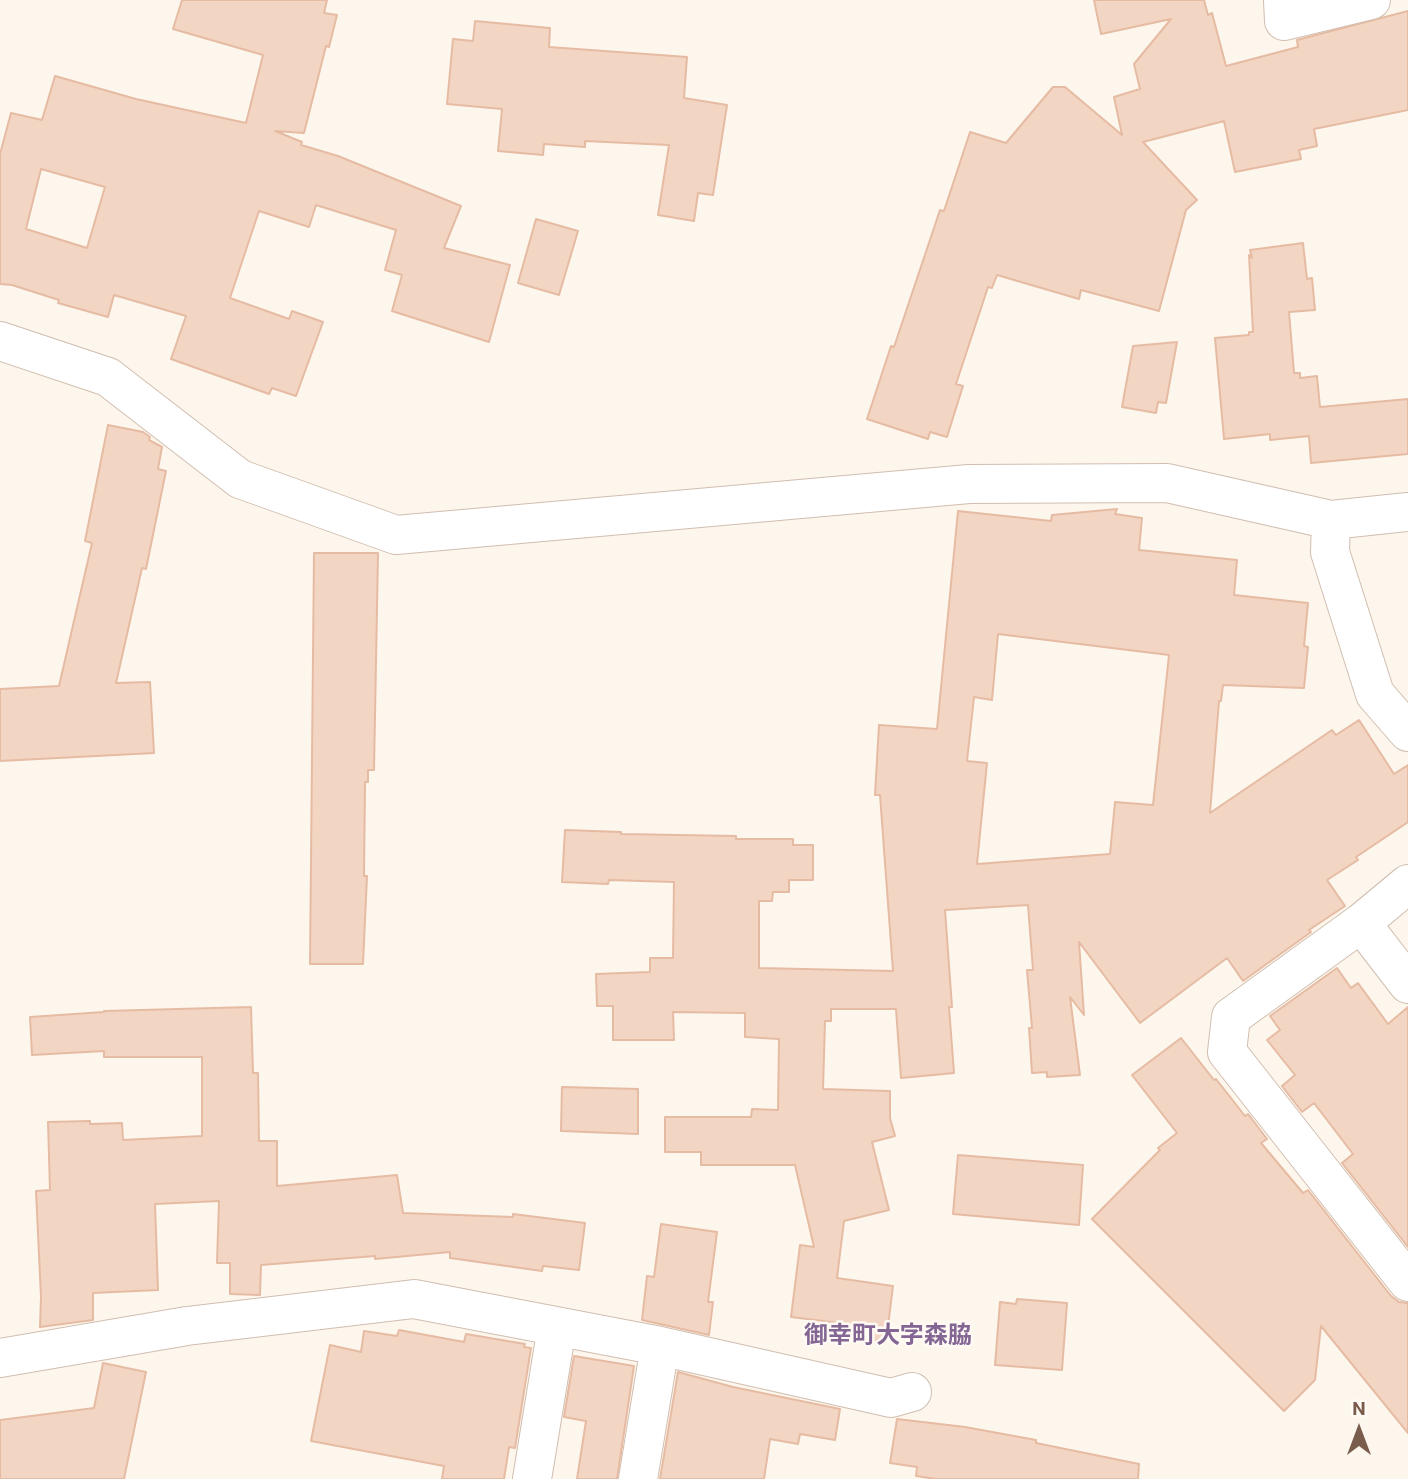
<!DOCTYPE html>
<meta charset="utf-8">
<style>
body{margin:0}
#map{position:relative;width:1408px;height:1479px;overflow:hidden;background:#fdf6ec;font-family:Roboto,sans-serif}
canvas{display:block}
.north{position:absolute;left:1324px;top:1395px;width:70px;height:70px;-webkit-text-stroke:5px #fffaf3;paint-order:stroke;rotate:0deg;font-size:19px;font-weight:700;line-height:28px;text-align:center;color:#7a5c4d}
.north::after{content:'';display:block;margin:auto;width:24px;height:32px;background:#7a5c4d;clip-path:polygon(50% 0,100% 100%,50% 72%,0 100%)}
</style>
<div id="map">
<canvas width="1408" height="1479"></canvas>
<div class="north">N</div>
</div>
<script>
const ctx = document.querySelector('canvas').getContext('2d');
ctx.lineJoin = 'round';
function fill(path, color) {
  ctx.fillStyle = color;
  ctx.fill(path, 'evenodd');
}
function poly(rows) {
  const path = new Path2D();
  for (const r of rows) {
    path.moveTo(r[0], r[1]);
    for (let i = 2; i < r.length; i += 2) path.lineTo(r[i], r[i + 1]);
  }
  return path;
}
function strokePath(path, color, width, dash) {
  ctx.strokeStyle = color;
  ctx.lineWidth = width;
  ctx.lineCap = dash ? 'butt' : 'round';
  ctx.setLineDash(dash || []);
  ctx.stroke(path);
}
function drawText(font, color, halo, rows, align = 'center') {
  ctx.font = font + ' Roboto,"Noto Sans JP",sans-serif';
  ctx.lineWidth = 5;
  ctx.setLineDash([]);
  ctx.textBaseline = 'middle';
  ctx.strokeStyle = halo;
  ctx.fillStyle = color;
  for (const [text, x, y, turn = 0] of rows) {
    ctx.save();
    ctx.translate(x, y);
    ctx.rotate((+turn || 0) * Math.PI / 180);
    ctx.textAlign = isNaN(turn) ? turn : align;
    if (halo) ctx.strokeText(text, 0, 0);
    ctx.fillText(text, 0, 0);
    ctx.restore();
  }
}
const building = poly([
 [182,0,327,0,324,13,337,15,329,47,326,46,304,133,275,131,302,142,301,145,338,156,461,206,444,248,510,265,489,342,392,311,402,275,385,270,396,230,316,205,309,227,259,211,230,298,289,319,292,311,323,322,296,396,272,388,269,394,171,359,186,316,114,295,108,317,58,303,59,300,12,285,0,284,0,154,11,113,42,120,55,76,136,99,246,123,263,55,173,29,182,0],
 [41,169,105,187,87,248,26,229,41,169],
 [1094,0,1204,0,1208,15,1212,13,1226,66,1298,47,1297,40,1408,11,1408,110,1314,129,1317,146,1299,150,1301,159,1235,172,1224,121,1143,142,1197,200,1186,210,1159,311,1081,290,1079,299,997,275,992,288,988,287,956,384,963,386,947,437,930,432,928,439,867,419,891,346,894,347,940,210,944,211,970,132,1006,143,1053,87,1065,87,1122,135,1114,97,1140,89,1134,64,1171,19,1101,34,1094,0],
 [475,21,550,28,549,47,687,57,684,98,727,105,713,195,698,193,694,221,658,215,669,145,585,141,585,147,544,144,543,155,498,151,502,109,447,104,453,39,473,41,475,21],
 [536,219,578,231,559,295,518,283,536,219],
 [1303,243,1307,279,1312,278,1315,310,1289,312,1294,373,1300,373,1300,378,1317,376,1320,407,1408,399,1408,454,1311,463,1309,436,1270,440,1270,434,1224,439,1215,338,1249,335,1249,332,1253,332,1249,255,1252,258,1250,250,1303,243],
 [1177,342,1166,403,1158,402,1156,413,1122,407,1133,346,1177,342],
 [108,425,143,432,150,437,149,440,162,447,158,469,166,471,146,569,142,568,116,683,150,682,154,753,0,761,0,689,59,686,92,543,85,541,108,425],
 [1117,509,1115,514,1142,518,1139,550,1237,560,1234,595,1308,603,1304,646,1308,647,1304,688,1223,685,1221,701,1219,701,1210,813,1332,730,1336,735,1359,720,1394,774,1408,765,1408,822,1356,857,1358,860,1327,880,1345,906,1309,930,1311,932,1243,981,1227,958,1140,1023,1079,942,1084,1015,1070,997,1080,1075,1047,1077,1047,1072,1032,1073,1029,1028,1032,1028,1027,970,1033,970,1028,905,945,910,952,1007,949,1007,954,1073,901,1078,896,1009,831,1009,831,1021,825,1021,823,1089,890,1091,890,1118,895,1136,872,1142,889,1210,844,1221,837,1278,893,1286,886,1342,838,1336,839,1323,791,1317,800,1245,814,1247,795,1165,701,1165,701,1152,665,1152,665,1117,751,1117,752,1109,778,1110,779,1039,745,1037,745,1013,673,1012,674,1040,613,1040,613,1006,597,1006,596,974,650,972,650,958,673,958,674,882,609,880,608,884,562,882,565,830,621,832,621,834,736,836,736,839,793,839,793,845,813,845,813,880,789,880,789,892,773,892,772,901,759,901,759,968,893,971,880,795,875,795,879,725,937,729,958,511,1051,521,1052,515,1117,509],
 [998,634,1169,655,1153,805,1115,802,1110,854,977,864,987,763,967,761,974,697,992,700,998,634],
 [314,553,378,553,374,770,368,770,368,782,365,782,364,876,367,876,363,964,310,964,314,553],
 [1337,968,1351,988,1358,983,1388,1024,1408,1007,1408,1247,1342,1163,1353,1154,1314,1103,1302,1112,1282,1086,1295,1075,1267,1040,1280,1030,1270,1016,1337,968],
 [251,1007,253,1073,258,1073,259,1141,277,1141,277,1186,397,1175,403,1213,513,1217,513,1214,585,1223,579,1270,543,1266,542,1271,450,1258,450,1252,375,1259,375,1256,261,1265,260,1295,230,1294,230,1263,217,1263,219,1201,155,1204,158,1290,93,1293,93,1320,40,1327,41,1297,36,1191,50,1190,48,1122,90,1121,90,1124,122,1123,123,1140,202,1136,202,1057,104,1057,104,1051,32,1055,30,1017,104,1012,104,1011,251,1007],
 [1181,1038,1214,1080,1216,1079,1245,1116,1248,1114,1267,1139,1261,1143,1303,1193,1308,1190,1391,1296,1399,1302,1408,1303,1408,1433,1321,1326,1315,1380,1284,1411,1092,1219,1160,1150,1158,1148,1177,1133,1132,1075,1181,1038],
 [562,1087,638,1089,638,1134,561,1131,562,1087],
 [958,1155,1083,1165,1079,1225,953,1214,958,1155],
 [661,1224,717,1232,708,1302,713,1302,709,1335,642,1320,647,1276,654,1277,661,1224],
 [1017,1299,1067,1303,1062,1370,995,1365,1000,1302,1016,1304,1017,1299],
 [399,1330,464,1342,466,1334,525,1344,524,1347,531,1348,515,1448,509,1447,504,1479,442,1479,444,1466,311,1441,330,1345,361,1352,364,1331,397,1336,399,1330],
 [574,1356,634,1366,617,1479,577,1479,586,1421,564,1417,574,1356],
 [103,1363,146,1372,124,1479,0,1479,0,1420,94,1408,103,1363],
 [678,1372,733,1387,840,1409,835,1440,800,1434,798,1444,770,1439,764,1479,660,1479,678,1372],
 [897,1419,965,1427,1036,1440,1036,1443,1139,1464,1138,1479,936,1479,916,1476,917,1467,890,1463,897,1419]
]);
fill(building, '#f3d5c3');
strokePath(building, '#e6bba3', 2);
const minor = poly([
 [1283,0,1284,21,1371,0],
 [0,341,108,377,240,479,396,535,969,484,1167,483,1331,520,1408,512],
 [1331,520,1330,552,1375,694,1408,732],
 [1408,884,1361,923,1231,1017,1227,1052,1408,1282],
 [1361,923,1408,984],
 [0,1358,187,1326,414,1299,660,1346,891,1398,912,1392],
 [532,1479,557,1327],
 [638,1479,660,1346]
]);
strokePath(minor, '#d1beb0', 40);
strokePath(minor, '#fff', 38);
drawText('bold 24px', '#846695', '#fffaf3', [
 ["御幸町大字森脇",888,1337]
]);
</script>
